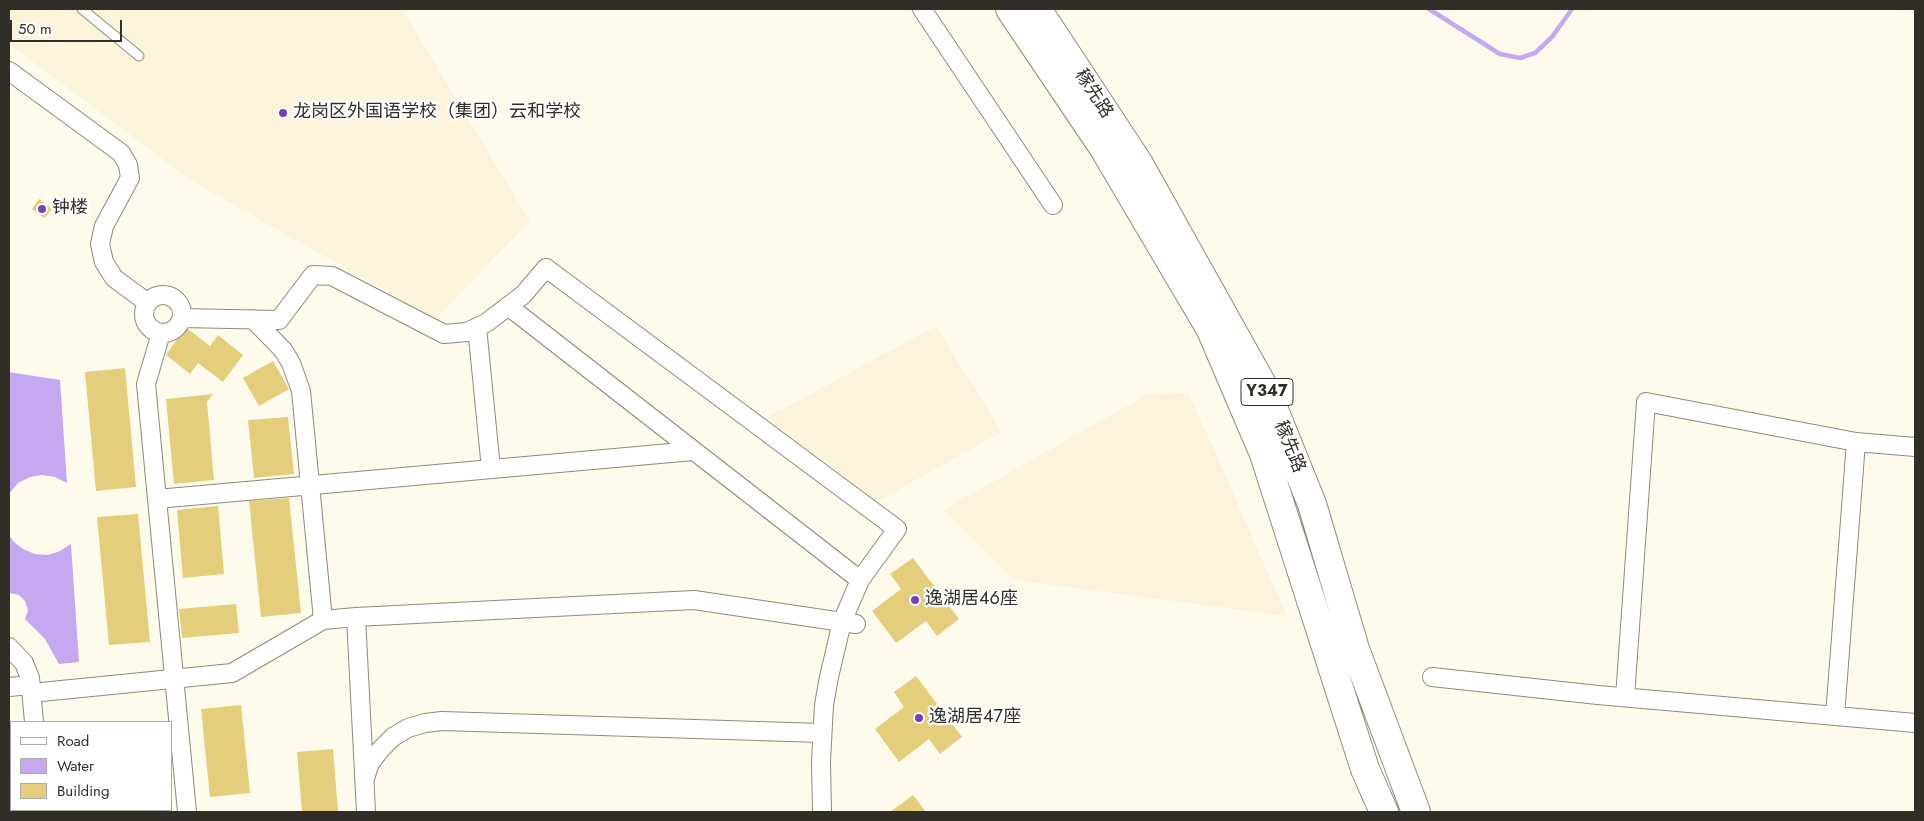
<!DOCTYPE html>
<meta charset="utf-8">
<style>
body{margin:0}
#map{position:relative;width:1924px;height:821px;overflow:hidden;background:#fffbec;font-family:Jost,sans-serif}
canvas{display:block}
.frame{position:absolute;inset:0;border:10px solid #302e27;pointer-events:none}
.legend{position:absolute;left:10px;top:721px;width:162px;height:90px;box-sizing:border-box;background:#fff;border:1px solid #acaba9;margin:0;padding:6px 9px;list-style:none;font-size:15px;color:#302e27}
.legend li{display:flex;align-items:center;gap:10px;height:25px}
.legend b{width:25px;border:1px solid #acaba9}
.scale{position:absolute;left:10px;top:20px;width:112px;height:22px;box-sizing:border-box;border:2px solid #302e27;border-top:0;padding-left:6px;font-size:15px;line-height:18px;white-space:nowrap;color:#302e27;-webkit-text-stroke:4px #fff;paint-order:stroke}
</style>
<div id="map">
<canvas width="1924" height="821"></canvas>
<div class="frame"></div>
<ul class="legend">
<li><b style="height:6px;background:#fff"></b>Road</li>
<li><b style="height:14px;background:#c6a8f0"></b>Water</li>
<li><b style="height:14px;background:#e4ce7b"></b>Building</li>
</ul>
<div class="scale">50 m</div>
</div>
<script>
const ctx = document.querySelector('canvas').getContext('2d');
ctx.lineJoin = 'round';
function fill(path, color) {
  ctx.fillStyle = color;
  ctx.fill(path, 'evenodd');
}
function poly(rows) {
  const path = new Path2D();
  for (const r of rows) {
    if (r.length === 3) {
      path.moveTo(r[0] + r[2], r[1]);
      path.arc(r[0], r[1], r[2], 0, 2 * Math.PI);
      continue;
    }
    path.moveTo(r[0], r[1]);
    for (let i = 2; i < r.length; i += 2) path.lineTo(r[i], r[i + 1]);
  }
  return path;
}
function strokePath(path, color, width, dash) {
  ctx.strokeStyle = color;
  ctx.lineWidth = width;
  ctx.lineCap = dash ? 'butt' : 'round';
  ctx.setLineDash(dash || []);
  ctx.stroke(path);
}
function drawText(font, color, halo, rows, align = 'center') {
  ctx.font = font + ' Jost,"Noto Sans SC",sans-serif';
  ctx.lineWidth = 4.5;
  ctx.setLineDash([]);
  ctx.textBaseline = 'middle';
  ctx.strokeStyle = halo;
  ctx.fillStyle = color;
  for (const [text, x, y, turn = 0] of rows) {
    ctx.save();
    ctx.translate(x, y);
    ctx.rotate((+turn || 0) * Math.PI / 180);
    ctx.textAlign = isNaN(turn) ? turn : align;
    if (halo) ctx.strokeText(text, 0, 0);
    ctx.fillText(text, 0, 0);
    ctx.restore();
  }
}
fill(poly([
 [9,9,402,9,530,221,436,319,193,182,9,44],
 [936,326,1002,432,878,501,766,418],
 [1189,393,1287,616,1015,580,943,510,1146,395]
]), '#fbf4db');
fill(poly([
 [9,372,60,380,67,483,55,477,42,475,30,477,18,483,9,494],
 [9,535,13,541,23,549,35,554,48,555,60,551,71,544,79,662,59,664,45,639,25,619,28,610,25,601,19,595,9,593]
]), '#c6a8f0');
strokePath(poly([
 [1429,9,1500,54,1520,58,1535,53,1552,37,1572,9]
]), '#c6a8f0', 4.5);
fill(poly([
 [39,199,52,209,44,218,32,209],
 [184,329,188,329,210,346,218,335,243,355,223,382,198,363,190,374,166,355],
 [273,361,289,389,259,406,243,378],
 [125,368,136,487,96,491,85,372],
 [213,394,207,402,214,480,174,484,166,399],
 [288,417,294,474,254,478,248,420],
 [289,498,301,613,261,617,249,501],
 [218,506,224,574,183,578,177,510],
 [138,514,150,642,109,645,97,517],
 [913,558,959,619,937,636,926,621,896,643,872,611,901,589,890,574],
 [236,604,239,633,182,638,179,609],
 [916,676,962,737,940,754,929,739,899,762,875,729,904,707,894,692],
 [241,705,250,793,210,797,201,709],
 [333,749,338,812,302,812,297,752],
 [913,795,926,812,890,812]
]), '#e4ce7b');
const lane = poly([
 [82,9,139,56]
]);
const street = poly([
 [922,9,1053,205],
 [9,71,121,153,128,165,130,178,104,226,100,244,104,262,114,278,148,303],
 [163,314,19],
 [508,306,860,580],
 [182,318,279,320,313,275,332,276,444,334,467,332,486,323,523,295,546,268,897,529,860,580,842,622,829,677,824,705,821,762,822,812],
 [253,319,283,350,291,363,301,391,323,620],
 [477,327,491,469],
 [161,333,146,384,187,812],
 [157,499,693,451],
 [356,617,366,812],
 [9,647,24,663,30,678,34,722],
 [1432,677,1598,695,1915,723],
 [9,687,30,685],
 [31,693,232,673,323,620,356,617,694,600,856,624],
 [1625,697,1646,402,1856,442,1915,447],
 [1835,716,1856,442],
 [365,778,370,763,381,749,393,737,408,728,425,723,442,721,822,733],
 [43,810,43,812]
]);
const primary = poly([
 [1010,9,1103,147,1211,330,1264,454,1365,769,1384,812],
 [1037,9,1139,164,1268,395,1312,504,1355,649,1416,812]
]);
strokePath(lane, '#8e8a7a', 11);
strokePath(street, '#8e8a7a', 20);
strokePath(primary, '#8e8a7a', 30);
strokePath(lane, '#fff', 9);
strokePath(street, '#fff', 18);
strokePath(primary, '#fff', 28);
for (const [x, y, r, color] of [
 [283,113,5,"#7a3fb5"],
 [42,209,5,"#7a3fb5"],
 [915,600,5,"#7a3fb5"],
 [919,718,5,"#7a3fb5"]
]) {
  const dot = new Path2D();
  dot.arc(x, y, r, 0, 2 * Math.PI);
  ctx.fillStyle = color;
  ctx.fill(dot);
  strokePath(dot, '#fff', 2);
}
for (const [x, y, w] of [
 [1267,392,52]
]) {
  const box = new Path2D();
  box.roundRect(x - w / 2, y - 13.5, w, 27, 4);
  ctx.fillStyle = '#fff';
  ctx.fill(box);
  strokePath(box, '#302e27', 1);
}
drawText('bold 16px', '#302e27', null, [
 ["Y347",1267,392]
]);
drawText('18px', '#302e27', '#fff', [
 ["稼先路",1093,94,57],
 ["稼先路",1289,447,68]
]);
drawText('18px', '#302e27', '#fff', [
 ["龙岗区外国语学校（集团）云和学校",293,113],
 ["钟楼",52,209],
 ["逸湖居46座",925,600],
 ["逸湖居47座",929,718]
], 'left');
</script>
